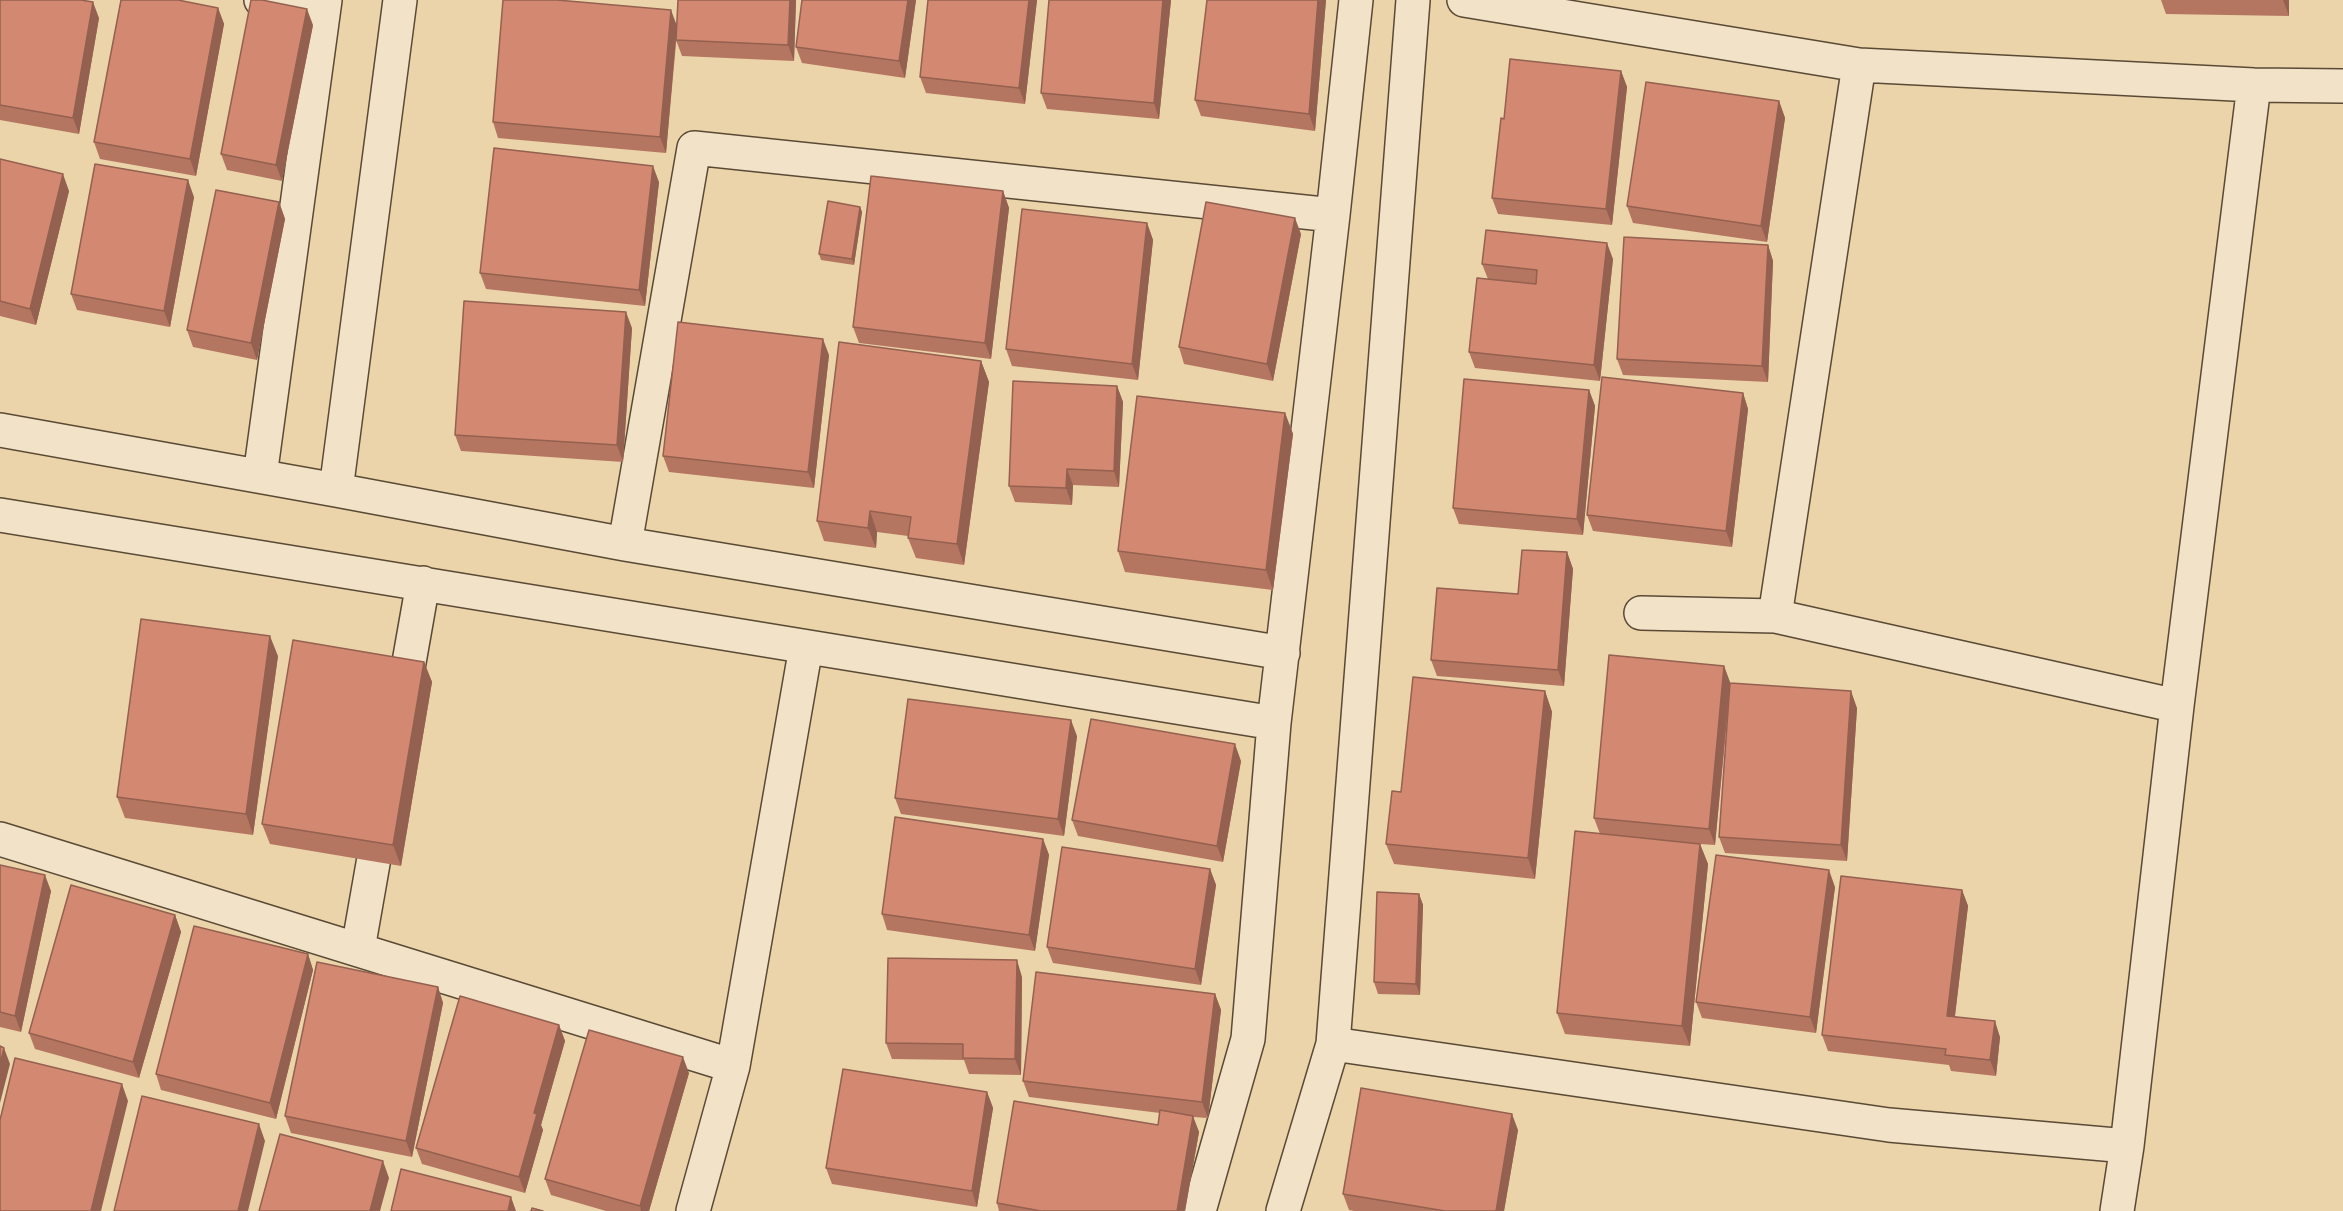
<!DOCTYPE html>
<style>
body{margin:0}
canvas{display:block;background:#ebd3aa}
</style>
<canvas width="2343" height="1211"></canvas>
<script>
const ctx = document.querySelector('canvas').getContext('2d');
ctx.lineJoin = 'round';
function poly(rows) {
  const path = new Path2D();
  for (const r of rows) {
    path.moveTo(r[0], r[1]);
    for (let i = 2; i < r.length; i += 2) path.lineTo(r[i], r[i + 1]);
  }
  return path;
}
function strokePath(path, color, width, dash) {
  ctx.strokeStyle = color;
  ctx.lineWidth = width;
  ctx.lineCap = dash ? 'butt' : 'round';
  ctx.setLineDash(dash || []);
  ctx.stroke(path);
}
function fill(path, color) {
  ctx.fillStyle = color;
  ctx.fill(path, 'evenodd');
}
const minor = poly([
 [261,0,323,9],
 [1464,0,1859,65],
 [0,430,336,490,625,544,1283,653],
 [260,476,325,0],
 [336,490,400,0],
 [0,515,1274,723],
 [625,544,694,148,1333,215],
 [1641,613,1775,616,2177,706],
 [1775,616,1859,65,2254,85,2343,86],
 [402,702,423,583],
 [0,839,733,1066],
 [358,949,381,818],
 [1333,1044,1889,1125,2127,1146],
 [693,1211,733,1066,806,647],
 [1199,1211,1248,1039,1274,723,1333,215,1356,0],
 [1283,1211,1333,1044,1413,0],
 [2117,1211,2127,1146,2177,706,2254,85]
]);
strokePath(minor, '#5a4a35', 36);
strokePath(minor, '#f2e2c8', 33);
fill(poly([
 [0,0,99,18,79,134,0,120],
 [678,0,796,0,794,61,682,56,676,40,677,33,666,153,498,138,493,122,677,26],
 [916,0,905,78,802,63,796,47],
 [928,0,1037,0,1025,104,926,93,920,77],
 [1171,0,1159,119,1047,109,1041,93],
 [1207,0,1326,0,1315,131,1201,116,1195,100],
 [2161,0,2289,0,2289,16,2166,14],
 [218,8,224,24,196,176,100,159,94,142],
 [313,25,282,181,227,170,221,154],
 [1621,71,1627,87,1612,225,1498,214,1492,198,1504,119],
 [1779,101,1785,118,1767,242,1633,223,1627,206],
 [0,159,69,191,36,325,0,316],
 [659,182,645,306,486,289,480,273],
 [1003,191,1009,208,991,359,859,343,853,327],
 [194,197,170,327,77,310,71,294],
 [279,202,285,219,257,360,193,347,187,330],
 [860,207,862,212,854,265,821,260,819,254],
 [1147,223,1153,240,1138,380,1012,366,1006,349],
 [1301,234,1273,381,1184,364,1179,347],
 [1768,245,1773,261,1768,382,1623,375,1617,359],
 [1613,259,1600,381,1475,368,1469,352,1488,279,1482,264],
 [632,328,623,462,461,451,455,435],
 [829,355,814,488,669,472,663,456],
 [981,361,989,382,964,565,916,558,908,538,908,536,877,532,876,548,824,541,817,521],
 [1117,386,1123,402,1119,487,1073,485,1072,505,1015,502,1009,486],
 [1589,390,1595,406,1583,535,1459,524,1453,508],
 [1743,393,1748,409,1732,547,1593,531,1587,515],
 [1285,413,1293,434,1273,590,1125,572,1118,551],
 [1567,552,1573,569,1564,686,1437,676,1431,660,1518,594],
 [278,656,253,835,125,818,117,797],
 [424,662,432,682,401,866,270,844,262,824],
 [1724,666,1730,683,1857,708,1847,861,1725,853,1719,837,1730,690,1715,845,1700,844,1708,864,1690,1046,1565,1034,1557,1013,1600,834,1594,818],
 [1545,691,1552,712,1535,879,1394,864,1386,844,1401,792],
 [1077,736,1064,836,901,814,895,798],
 [1241,761,1223,862,1078,836,1072,820],
 [1043,839,1049,855,1035,951,887,930,882,914],
 [0,865,51,891,21,1032,0,1027],
 [1210,869,1216,885,1201,985,1053,963,1047,947],
 [1835,887,1816,1033,1702,1018,1696,1002],
 [1962,890,1968,906,1955,1016,2000,1037,1996,1076,1951,1071,1949,1065,1828,1051,1822,1035],
 [1419,894,1423,905,1420,995,1378,994,1374,982],
 [175,915,181,932,139,1078,35,1049,29,1033],
 [308,954,313,970,276,1119,161,1090,156,1074],
 [1022,977,1021,1075,969,1074,964,1060,892,1059,886,1043],
 [438,987,443,1003,412,1157,291,1133,285,1116],
 [1215,994,1221,1010,1208,1118,1193,1117,1199,1132,1185,1211,999,1211,997,1203,1158,1125,1160,1113,1029,1097,1023,1081],
 [559,1025,565,1041,541,1125,543,1130,525,1193,422,1164,416,1148],
 [689,1073,649,1211,606,1211,551,1195,545,1179],
 [987,1092,993,1108,977,1207,832,1184,826,1168],
 [1518,1130,1504,1211,1354,1211,1349,1210,1343,1194]
]), '#b57661');
fill(poly([
 [790,0,796,0,794,61,788,45],
 [908,0,916,0,905,78,899,61],
 [1029,0,1037,0,1025,104,1019,88],
 [1163,0,1171,0,1159,119,1154,103],
 [1318,0,1326,0,1315,131,1309,114],
 [2283,0,2289,0,2289,16],
 [93,2,99,18,79,134,73,118],
 [218,8,224,24,196,176,190,159],
 [307,9,313,25,282,181,276,165],
 [671,10,677,26,666,153,660,137],
 [1621,71,1627,87,1612,225,1606,209],
 [1779,101,1785,118,1767,242,1761,226],
 [653,166,659,182,645,306,639,290],
 [63,174,69,191,36,325,30,309],
 [188,180,194,197,170,327,164,311],
 [1003,191,1009,208,991,359,985,343],
 [279,202,285,219,257,360,251,343],
 [860,207,862,212,854,265,852,259],
 [1295,218,1301,234,1273,381,1267,364],
 [1147,223,1153,240,1138,380,1132,364],
 [1607,243,1613,259,1600,381,1594,365],
 [1768,245,1773,261,1768,382,1762,366],
 [626,312,632,328,623,462,617,445],
 [823,339,829,355,814,488,808,472],
 [981,361,989,382,964,565,957,544],
 [1117,386,1123,402,1119,487,1114,471],
 [1589,390,1595,406,1583,535,1577,519],
 [1743,393,1748,409,1732,547,1726,531],
 [1285,413,1293,434,1273,590,1266,570],
 [1067,469,1073,485,1072,505,1066,488],
 [870,511,877,532,876,548,868,528],
 [1567,552,1573,569,1564,686,1558,670],
 [270,636,278,656,253,835,246,814],
 [424,662,432,682,401,866,393,845],
 [1724,666,1730,682,1715,845,1709,829],
 [1545,691,1552,712,1535,879,1528,858],
 [1851,691,1857,708,1847,861,1841,845],
 [1071,720,1077,736,1064,836,1058,819],
 [1235,744,1241,761,1223,862,1217,846],
 [1043,839,1049,855,1035,951,1029,935],
 [1700,844,1708,864,1690,1046,1682,1026],
 [1210,869,1216,885,1201,985,1195,969],
 [1829,870,1835,887,1816,1033,1810,1017],
 [45,875,51,891,21,1032,15,1016],
 [1962,890,1968,906,1953,1032,1947,1016],
 [1419,894,1423,905,1420,995,1416,984],
 [175,915,181,932,139,1078,133,1062],
 [308,954,313,970,276,1119,270,1103],
 [1017,960,1022,977,1021,1075,1015,1059],
 [438,987,443,1003,412,1157,406,1141],
 [1215,994,1221,1010,1208,1118,1202,1102],
 [1995,1021,2000,1037,1996,1076,1990,1060],
 [559,1025,565,1041,541,1125,543,1130,525,1193,519,1177,534,1113],
 [4,1048,10,1064,0,1103,0,1064],
 [683,1057,689,1073,649,1211,641,1211,640,1206],
 [122,1084,128,1101,101,1211,91,1211],
 [987,1092,993,1108,977,1207,972,1191],
 [1512,1114,1518,1130,1504,1211,1496,1211],
 [1193,1116,1199,1132,1185,1211,1177,1211],
 [259,1124,265,1141,248,1211,238,1211],
 [383,1161,389,1178,380,1211,370,1211],
 [511,1197,516,1211,508,1211]
]), '#94604f');
const building = poly([
 [0,0,81,0,93,2,73,118,0,105,0,0],
 [121,0,178,0,218,8,190,159,94,142,121,0],
 [251,0,262,0,307,9,276,165,221,154,251,0],
 [503,0,557,0,671,10,660,137,493,122,503,0],
 [678,0,790,0,788,45,676,40,678,0],
 [802,0,908,0,899,61,796,47,802,0],
 [928,0,1029,0,1019,88,920,77,928,0],
 [1049,0,1163,0,1154,103,1041,93,1049,0],
 [1207,0,1318,0,1309,114,1195,100,1207,0],
 [1510,59,1621,71,1606,209,1492,198,1501,118,1504,119,1510,59],
 [1646,82,1779,101,1761,226,1627,206,1646,82],
 [494,148,653,166,639,290,480,273,494,148],
 [0,159,63,174,30,309,0,301,0,159],
 [95,164,188,180,164,311,71,294,95,164],
 [871,176,1003,191,985,343,853,327,871,176],
 [216,190,279,202,251,343,187,330,216,190],
 [828,201,860,207,852,259,819,254,828,201],
 [1206,202,1295,218,1267,364,1179,347,1206,202],
 [1022,209,1147,223,1132,364,1006,349,1022,209],
 [1486,230,1607,243,1594,365,1469,352,1477,278,1536,284,1537,270,1482,264,1486,230],
 [1624,237,1768,245,1762,366,1617,359,1624,237],
 [464,301,626,312,617,445,455,435,464,301],
 [678,322,823,339,808,472,663,456,678,322],
 [839,342,981,361,957,544,908,538,911,517,870,511,868,528,817,521,839,342],
 [1602,377,1743,393,1726,531,1587,515,1602,377],
 [1464,379,1589,390,1577,519,1453,508,1464,379],
 [1013,381,1117,386,1114,471,1067,469,1066,488,1009,486,1013,381],
 [1137,396,1285,413,1266,570,1118,551,1137,396],
 [1522,550,1567,552,1558,670,1431,660,1437,588,1518,594,1522,550],
 [141,619,270,636,246,814,117,797,141,619],
 [293,640,424,662,393,845,262,824,293,640],
 [1609,655,1724,666,1709,829,1594,818,1609,655],
 [1413,677,1545,691,1528,858,1386,844,1392,791,1401,792,1413,677],
 [1730,683,1851,691,1841,845,1719,837,1730,683],
 [908,699,1071,720,1058,819,895,798,908,699],
 [1091,719,1235,744,1217,846,1072,820,1091,719],
 [895,817,1043,839,1029,935,882,914,895,817],
 [1575,831,1700,844,1682,1026,1557,1013,1575,831],
 [1062,847,1210,869,1195,969,1047,947,1062,847],
 [1716,855,1829,870,1810,1017,1696,1002,1716,855],
 [0,865,45,875,15,1016,0,1012,0,865],
 [1841,876,1962,890,1947,1016,1995,1021,1990,1060,1945,1055,1946,1049,1822,1035,1841,876],
 [71,885,175,915,133,1062,29,1033,71,885],
 [1377,892,1419,894,1416,984,1374,982,1377,892],
 [194,926,308,954,270,1103,156,1074,194,926],
 [888,958,1017,960,1015,1059,963,1058,963,1044,886,1043,888,958],
 [317,962,438,987,406,1141,285,1116,317,962],
 [1036,972,1215,994,1202,1102,1023,1081,1036,972],
 [460,996,559,1025,534,1113,537,1114,519,1177,416,1148,460,996],
 [589,1030,683,1057,640,1206,545,1179,589,1030],
 [0,1046,4,1048,0,1064,0,1046],
 [15,1058,122,1084,91,1211,0,1211,0,1120,15,1058],
 [843,1069,987,1092,972,1191,826,1168,843,1069],
 [1361,1088,1512,1114,1496,1211,1445,1211,1343,1194,1361,1088],
 [142,1096,259,1124,238,1211,114,1211,142,1096],
 [1014,1101,1158,1125,1160,1110,1193,1116,1177,1211,1041,1211,997,1203,1014,1101],
 [280,1134,383,1161,370,1211,259,1211,280,1134],
 [401,1169,511,1197,508,1211,391,1211,401,1169],
 [532,1208,543,1211,531,1211,532,1208]
]);
fill(building, '#d38971');
strokePath(building, '#94604f', 1.5);
</script>
